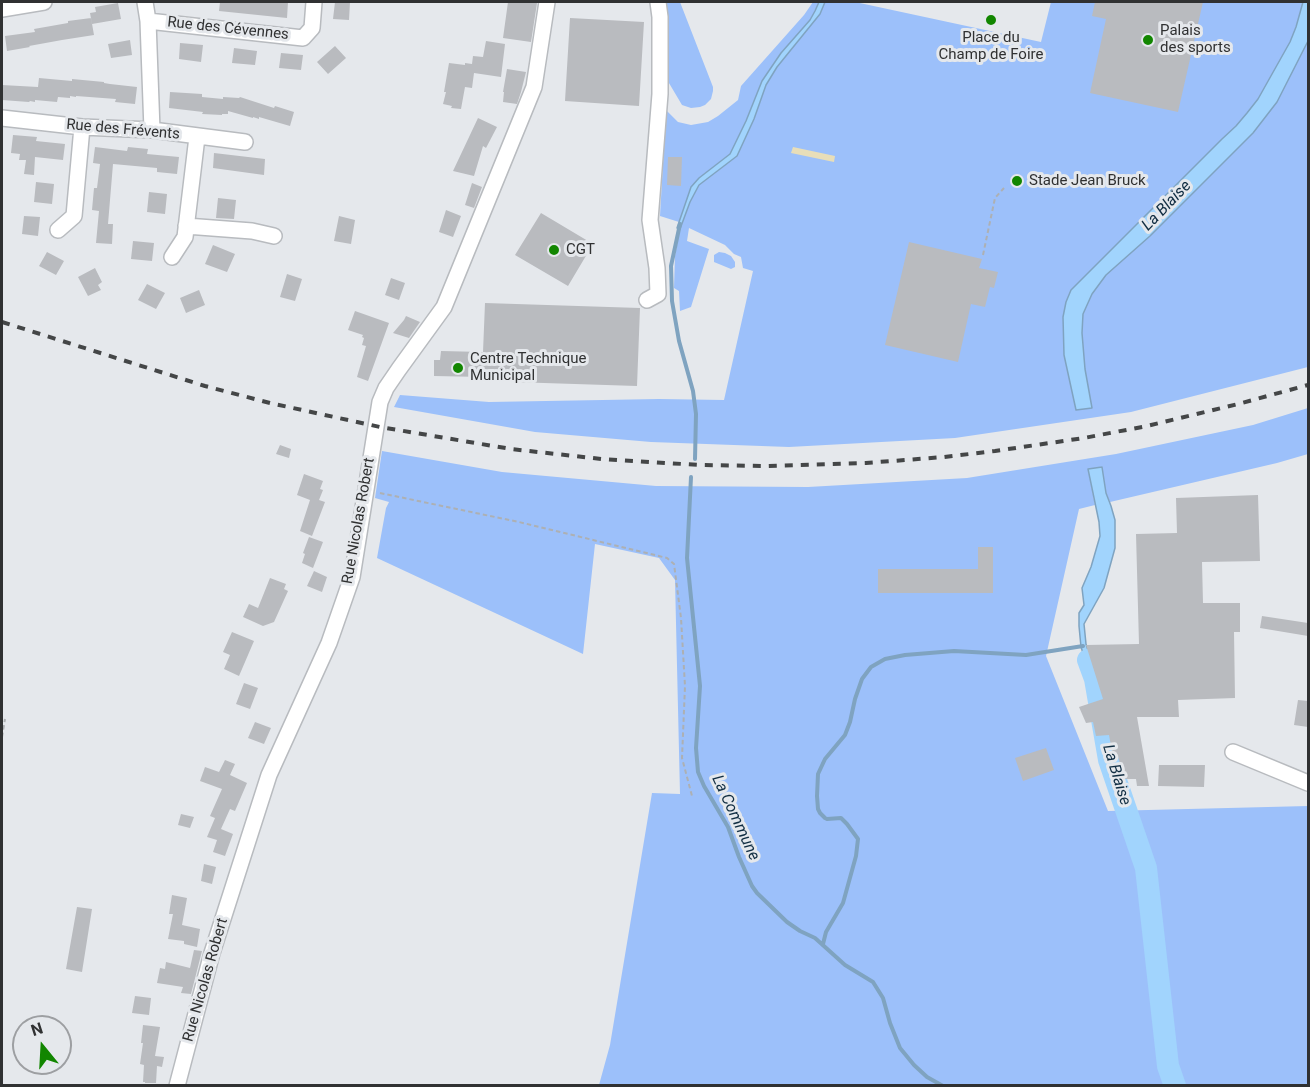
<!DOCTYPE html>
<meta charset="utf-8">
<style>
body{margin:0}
#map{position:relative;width:1310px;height:1087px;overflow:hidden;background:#e5e8ec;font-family:Roboto,sans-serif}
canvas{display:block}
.frame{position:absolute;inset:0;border:3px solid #303132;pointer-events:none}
.north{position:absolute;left:12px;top:1015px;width:60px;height:60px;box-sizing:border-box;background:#e5e8ec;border:2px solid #9d9fa2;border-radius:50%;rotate:342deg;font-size:16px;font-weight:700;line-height:24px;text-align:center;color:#303132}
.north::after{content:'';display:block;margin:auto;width:21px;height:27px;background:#128600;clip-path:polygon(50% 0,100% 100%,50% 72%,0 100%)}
</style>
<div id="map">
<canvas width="1310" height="1087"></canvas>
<div class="frame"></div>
<div class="north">N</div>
</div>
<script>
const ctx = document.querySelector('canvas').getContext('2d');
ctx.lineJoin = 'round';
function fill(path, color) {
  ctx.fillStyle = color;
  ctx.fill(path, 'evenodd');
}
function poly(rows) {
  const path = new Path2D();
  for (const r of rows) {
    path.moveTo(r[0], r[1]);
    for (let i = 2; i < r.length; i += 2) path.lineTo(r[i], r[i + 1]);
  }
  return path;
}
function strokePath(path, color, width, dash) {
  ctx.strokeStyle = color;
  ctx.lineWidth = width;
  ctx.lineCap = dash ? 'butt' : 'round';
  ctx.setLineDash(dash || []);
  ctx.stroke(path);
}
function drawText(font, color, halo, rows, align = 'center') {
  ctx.font = font + ' Roboto,sans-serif';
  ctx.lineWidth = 6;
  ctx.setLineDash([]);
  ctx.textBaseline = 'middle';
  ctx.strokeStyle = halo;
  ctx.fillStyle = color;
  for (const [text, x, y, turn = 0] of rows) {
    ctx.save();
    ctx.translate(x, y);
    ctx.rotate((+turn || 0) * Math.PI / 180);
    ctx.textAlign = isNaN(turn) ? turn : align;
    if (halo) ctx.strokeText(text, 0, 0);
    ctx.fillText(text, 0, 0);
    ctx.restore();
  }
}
fill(poly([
 [666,2,680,2,713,87,713,91,711,99,705,105,700,107,691,108,682,105,666,78,668,25],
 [813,2,819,2,815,11,810,20,781,53,762,81,746,121,730,154,699,178,679,222,660,216,666,110,678,122,691,125,708,122,718,116,738,100,741,86,804,15],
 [825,2,855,2,1041,42,1051,2,1303,2,1302,9,1308,21,1308,367,1131,412,955,438,789,447,651,442,535,432,394,407,400,395,489,402,659,399,724,400,753,271,743,268,741,257,734,254,725,245,689,228,687,241,709,249,691,307,680,311,679,291,674,288,675,256,680,229,690,202,699,185,737,156,754,119,766,85,777,67,820,14],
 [719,252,725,253,731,256,735,262,735,267,731,269,714,262,714,255],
 [1308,408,1308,454,1277,463,1110,502,1106,493,1088,469,1095,505,1079,509,1046,656,1108,811,1308,806,1308,1085,599,1085,610,1045,652,793,680,794,675,580,659,558,595,544,583,654,377,558,386,508,389,502,375,498,382,451,502,472,656,486,808,487,967,478,1116,454,1253,425]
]), '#9cc0fa');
fill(poly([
 [793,147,835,156,834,162,791,153]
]), '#e8deb9');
const water = poly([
 [819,2,825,2,820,14,777,67,766,85,754,119,737,156,699,185,690,202,680,229,677,228,691,187,699,178,730,154,746,121,762,81,781,53,810,20,815,11,819,2],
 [1303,2,1308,2,1308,41,1277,102,1253,133,1150,236,1106,275,1092,294,1083,314,1082,333,1085,369,1092,408,1076,410,1064,355,1063,317,1066,302,1071,290,1222,139,1236,126,1247,113,1258,99,1290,42,1296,27,1303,2],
 [1102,467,1106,493,1111,506,1115,520,1115,548,1104,588,1084,624,1086,644,1101,692,1095,689,1081,647,1079,626,1079,613,1084,605,1082,588,1091,567,1100,536,1099,522,1088,469,1102,467]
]);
fill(water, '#a1d4fd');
strokePath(water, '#7fa3c0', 1.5);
strokePath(poly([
 [680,224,671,266,672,301,679,341,693,391,696,414,695,459],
 [691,477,687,558,700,686,696,748,698,772,704,786,728,827,739,857,752,886,757,893,787,922,800,931,815,938,845,965,873,982,883,998,890,1023,900,1048,914,1065,927,1077,943,1086],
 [823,944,826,932,843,903,856,856,858,839,847,824,841,818,827,819,825,818,820,813,818,809,817,796,818,774,825,759,845,735,850,722,855,699,862,679,871,667,885,659,905,655,954,651,1026,655,1083,646]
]), '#7fa3c0', 4);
strokePath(poly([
 [1088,660,1095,679,1109,760,1146,868,1168,1066,1175,1086]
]), '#a1d4fd', 22);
fill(poly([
 [220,2,288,2,287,18,219,11],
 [335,2,350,2,349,20,333,19],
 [508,2,526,2,537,3,531,42,503,38],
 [1095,2,1203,2,1178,112,1090,93,1106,19,1092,16],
 [118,3,121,19,92,24,90,13,96,12,95,7],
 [91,18,94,35,62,40,29,46,30,47,7,51,5,36,35,32,34,29,68,23,68,21],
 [570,18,644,22,639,106,565,101],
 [130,40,132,55,111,58,108,44],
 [486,41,505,44,501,77,474,73,472,88,465,87,461,109,451,108,452,106,443,104,446,92,444,92,449,63,465,65,465,63,472,64,473,56,483,57],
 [180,43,203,45,201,62,179,59],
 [335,46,346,58,328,74,317,62],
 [234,48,257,51,255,65,232,63],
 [281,53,303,55,301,70,279,68],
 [507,69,526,72,521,92,517,104,503,102,504,92,503,92],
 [39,78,72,81,72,79,104,82,104,83,110,84,137,87,135,104,115,102,116,99,76,96,76,97,70,96,70,98,58,97,57,102,35,100,35,102,30,101,29,102,2,100,2,85,38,87],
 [170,92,202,94,202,97,223,99,223,97,239,98,240,97,274,108,275,106,294,112,290,126,259,117,259,119,253,117,253,118,228,111,228,114,222,114,222,115,202,114,203,112,169,108],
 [478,118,497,127,486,148,483,146,474,176,453,171],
 [13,135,37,137,36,141,65,144,63,160,35,157,34,175,24,174,26,160,19,160,20,154,11,153],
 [95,147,127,151,128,147,148,149,147,154,179,157,177,174,157,172,157,168,113,164,108,224,113,224,112,244,96,243,99,211,92,210,94,188,97,188,100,164,93,163],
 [214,153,265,159,264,175,213,168],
 [668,157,682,157,681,186,667,185],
 [36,182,54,184,52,204,34,202],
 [472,183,482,187,474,208,465,205],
 [149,192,167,194,165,214,147,212],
 [218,198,236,200,234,219,216,218],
 [446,210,461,216,453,237,439,232],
 [541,213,593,244,568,286,515,255],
 [24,216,40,217,38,236,22,234],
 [339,216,355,220,351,244,334,241],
 [133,241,154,243,152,261,131,259],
 [909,242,982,259,979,268,998,272,994,288,990,287,985,307,971,304,958,362,885,345],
 [213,245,235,254,227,272,205,264],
 [47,252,64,261,56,275,39,266],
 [95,268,102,282,98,285,101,290,88,296,78,277],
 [287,274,302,279,295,301,280,297],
 [391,278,405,283,399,300,385,295],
 [147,284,165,293,156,309,138,300],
 [199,290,205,305,186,313,180,298],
 [485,303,640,308,637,386,482,381,483,377,434,376,434,360,440,360,441,351,483,352],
 [355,311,389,323,368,381,357,377,366,346,362,345,364,338,362,337,363,335,348,330],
 [406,316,420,322,409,338,393,333,404,320],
 [280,445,291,449,289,458,276,454],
 [304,474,323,481,320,489,323,490,319,500,325,502,312,536,300,531,310,500,297,495],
 [1258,495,1260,561,1202,562,1203,603,1240,603,1240,632,1234,632,1235,698,1178,700,1179,717,1137,717,1149,786,1137,786,1136,779,1125,779,1118,757,1113,757,1109,735,1096,736,1093,722,1086,723,1079,707,1103,699,1086,645,1139,644,1136,534,1177,533,1176,498],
 [309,537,323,542,313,568,302,563,305,554,303,553],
 [978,547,993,547,993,593,878,593,878,569,978,569],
 [314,571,327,577,322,592,307,586],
 [270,578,286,584,284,589,288,591,274,622,263,626,243,617,249,604,258,608],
 [1262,616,1308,623,1308,636,1260,628],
 [232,632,254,641,239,676,224,669,230,655,223,652],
 [244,683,258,688,250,709,236,704],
 [1298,700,1308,701,1308,727,1294,725],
 [255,722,271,728,264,744,248,738],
 [1046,748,1054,770,1023,781,1015,758],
 [225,760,235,764,230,775,247,783,235,811,230,809,221,829,233,834,225,856,213,852,217,840,207,837,215,818,210,816,222,789,200,781,205,767,219,772],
 [1159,765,1205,765,1204,787,1158,786],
 [181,814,194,817,190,828,178,825],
 [204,864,216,867,212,884,201,881],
 [172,895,187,898,182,925,200,929,197,947,184,944,184,941,168,939,173,914,169,914],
 [77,907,92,909,82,972,66,969],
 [194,950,202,951,191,994,181,993,183,987,157,983,160,968,165,969,166,962,190,968],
 [135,996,151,998,149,1015,132,1013],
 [143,1025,160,1027,155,1056,164,1057,162,1067,157,1066,156,1083,145,1083,145,1082,143,1082,144,1065,140,1064,143,1043,141,1043]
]), '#b9bbbf');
const minor = poly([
 [145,2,148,21,152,130],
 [2,9,44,2],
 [148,21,303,38,312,28,314,2],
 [2,118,82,127,152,130,245,142],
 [186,226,252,231,274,236],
 [58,230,74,216,82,127],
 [172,257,185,237,197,137],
 [647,300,658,294,657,268,650,220,660,94,660,17,658,2],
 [1233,752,1308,783],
 [177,1086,212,953,269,775,329,643,352,577,380,402,386,388,399,369,444,307,534,87,547,2]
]);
strokePath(minor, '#b8bbbf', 18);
strokePath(poly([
 [983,255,995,198,1004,188],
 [380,493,519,522,667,558,674,564,681,618,685,686,682,758,692,796],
 [2,737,5,719]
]), '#adb0b3', 2, [4.5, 3]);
strokePath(minor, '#fff', 15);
strokePath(poly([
 [2,322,205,386,270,403,380,427,511,449,602,459,699,465,767,466,866,463,944,457,995,451,1084,438,1147,426,1238,404,1308,385]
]), '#444647', 4, [8, 8]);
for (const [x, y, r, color] of [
 [991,20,6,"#128600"],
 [1148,40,6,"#128600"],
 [1017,181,6,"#128600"],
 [554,250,6,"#128600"],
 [458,368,6,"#128600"]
]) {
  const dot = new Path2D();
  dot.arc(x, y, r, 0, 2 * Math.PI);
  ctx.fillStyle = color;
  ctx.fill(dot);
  strokePath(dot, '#e5e8ec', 2);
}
drawText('15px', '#303132', '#e5e8ec', [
 ["Rue des Cévennes",228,29,6],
 ["Rue des Frévents",123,130,5],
 ["Rue Nicolas Robert",359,521,-80],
 ["Rue Nicolas Robert",206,980,-74]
]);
drawText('15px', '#303132', '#e5e8ec', [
 ["Palais",1160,31],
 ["des sports",1160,48],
 ["Place du",991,38,"center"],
 ["Champ de Foire",991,55,"center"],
 ["Stade Jean Bruck",1029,181],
 ["CGT",566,250],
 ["Centre Technique",470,359],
 ["Municipal",470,376]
], 'left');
drawText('italic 16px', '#102d42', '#e5e8ec', [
 ["La Blaise",1167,206,-46],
 ["La Blaise",1116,775,73],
 ["La Commune",735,818,65]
]);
</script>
